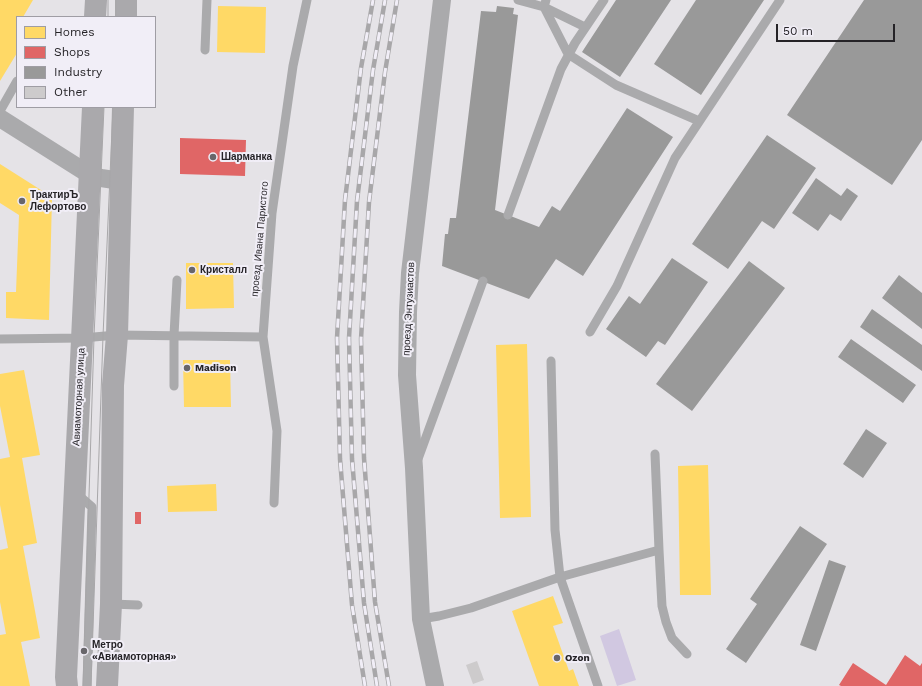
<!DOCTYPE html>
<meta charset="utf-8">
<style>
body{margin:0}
#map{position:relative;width:922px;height:686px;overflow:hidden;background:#e5e3e7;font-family:"Work Sans",sans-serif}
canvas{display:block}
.legend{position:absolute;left:16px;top:16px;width:140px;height:92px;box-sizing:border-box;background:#f1eef7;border:1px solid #9f9da4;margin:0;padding:5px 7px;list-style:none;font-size:12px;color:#252327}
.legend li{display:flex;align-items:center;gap:8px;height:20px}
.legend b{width:20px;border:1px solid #9f9da4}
.scale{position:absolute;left:776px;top:24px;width:119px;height:18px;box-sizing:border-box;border:2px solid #252327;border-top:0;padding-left:5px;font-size:12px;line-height:14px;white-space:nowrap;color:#252327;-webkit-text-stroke:3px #f1eef7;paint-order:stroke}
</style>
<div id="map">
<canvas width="922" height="686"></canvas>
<ul class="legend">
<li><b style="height:11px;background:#ffd966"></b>Homes</li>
<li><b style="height:11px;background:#e06666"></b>Shops</li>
<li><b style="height:11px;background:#999"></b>Industry</li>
<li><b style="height:11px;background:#cdcbcc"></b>Other</li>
</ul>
<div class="scale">50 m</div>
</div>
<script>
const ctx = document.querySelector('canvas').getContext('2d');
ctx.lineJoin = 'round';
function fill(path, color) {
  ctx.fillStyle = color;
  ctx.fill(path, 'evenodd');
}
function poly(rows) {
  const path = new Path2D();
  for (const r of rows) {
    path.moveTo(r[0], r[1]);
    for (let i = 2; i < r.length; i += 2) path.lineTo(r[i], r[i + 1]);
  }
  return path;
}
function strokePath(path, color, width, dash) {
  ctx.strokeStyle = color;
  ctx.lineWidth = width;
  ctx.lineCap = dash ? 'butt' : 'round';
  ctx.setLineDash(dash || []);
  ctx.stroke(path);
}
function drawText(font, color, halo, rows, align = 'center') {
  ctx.font = font + ' "Work Sans",sans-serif';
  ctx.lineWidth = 4;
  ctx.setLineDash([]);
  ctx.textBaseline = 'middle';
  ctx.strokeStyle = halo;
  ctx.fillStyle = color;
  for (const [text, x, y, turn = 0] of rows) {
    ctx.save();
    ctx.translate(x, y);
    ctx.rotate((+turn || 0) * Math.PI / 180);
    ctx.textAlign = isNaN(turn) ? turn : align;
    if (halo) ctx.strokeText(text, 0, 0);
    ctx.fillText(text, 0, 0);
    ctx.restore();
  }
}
fill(poly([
 [619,629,636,680,617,686,600,636]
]), '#d1c8e1');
fill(poly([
 [0,0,33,0,23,17,17,17,17,27,16,29,17,30,17,53,0,81],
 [218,6,266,7,265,53,217,52],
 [0,164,52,197,49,320,6,318,6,292,16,292,19,215,0,203],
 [186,263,233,263,234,308,186,309],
 [527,344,531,517,500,518,496,345],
 [183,360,230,360,231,407,184,407],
 [24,370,40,455,22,458,37,543,23,546,40,638,21,642,30,686,0,686,0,635,6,634,0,602,0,550,8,548,0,505,0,459,10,457,0,406,0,374],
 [708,465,711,595,680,595,678,466],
 [216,484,217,511,168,512,167,486],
 [553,596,563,623,553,626,569,671,573,669,579,686,539,686,512,611]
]), '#ffd966');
fill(poly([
 [180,138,246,140,245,176,180,174],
 [135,512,141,512,141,524,135,524],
 [905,655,920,666,922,663,922,686,841,686,839,685,853,663,886,685]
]), '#e06666');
fill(poly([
 [616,0,671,0,620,77,582,52],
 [696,0,764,0,701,95,654,64],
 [864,0,922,0,922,140,892,185,787,115],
 [497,6,514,8,513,14,518,15,495,210,539,227,552,206,560,211,627,108,673,137,583,276,556,259,529,299,442,266,445,234,448,234,450,218,456,218,481,11,496,12],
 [767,135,816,168,774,229,762,221,728,269,692,244],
 [816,178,841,196,847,188,858,196,841,221,830,214,818,231,792,213],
 [672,258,708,282,665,345,658,341,646,357,606,329,629,296,640,304],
 [749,261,785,288,692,411,656,384],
 [899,275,922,293,922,329,882,298],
 [872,309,922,345,922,371,860,327],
 [851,339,916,385,903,403,838,357],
 [866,429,887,443,863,478,843,464],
 [800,526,827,544,746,663,726,649,757,604,750,599],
 [829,560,846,566,816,651,800,645]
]), '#999');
fill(poly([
 [477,661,484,680,473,684,466,665]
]), '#cdcbcc');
strokePath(poly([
 [518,0,544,7,585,27],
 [546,0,544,7,568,54,616,85,699,121],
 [205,50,207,0],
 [0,111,17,81],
 [508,215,561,69,575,43,604,0],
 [590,332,617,286,675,158,780,0],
 [263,337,277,431,274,503],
 [0,339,82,338,117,335,263,337,272,213,293,66,307,0],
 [551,361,555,530,560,577,598,686],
 [174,386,174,335,177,280],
 [655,454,659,550,662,606,666,622,672,638,687,654],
 [418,459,483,281],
 [77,494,92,507,87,686],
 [111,604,138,605],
 [421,619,439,616,471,608,560,577,659,550]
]), '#aaaaac', 9);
strokePath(poly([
 [0,118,90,175,101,178,121,181],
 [435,686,421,619,414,468,407,375,408,312,410,273,442,0]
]), '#aaaaac', 18);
strokePath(poly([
 [95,17,96,0],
 [126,17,126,0],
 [67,686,66,677,93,107],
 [107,686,111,604,113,385,117,335,123,107]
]), '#aaa9ac', 22);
strokePath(poly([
 [108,17,108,0],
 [116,17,116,0],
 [83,686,94,337,104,107],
 [91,686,103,336,113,107]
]), '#a8a7a9', 1);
const rail = poly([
 [365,686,352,605,340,459,337,338,345,200,361,68,373,0],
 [377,686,364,603,352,459,349,338,357,201,373,70,385,0],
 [389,686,375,602,364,458,361,339,369,202,385,72,397,0]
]);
strokePath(rail, '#a8a7a9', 4.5);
strokePath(rail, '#f1eef7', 3, [9]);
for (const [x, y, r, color] of [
 [213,157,4,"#68666a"],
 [22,201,4,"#68666a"],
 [192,270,4,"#68666a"],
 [187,368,4,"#68666a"],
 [84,651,4,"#68666a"],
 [557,658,4,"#68666a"]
]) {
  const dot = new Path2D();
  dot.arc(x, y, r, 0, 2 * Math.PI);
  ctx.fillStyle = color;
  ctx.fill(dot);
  strokePath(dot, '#f1eef7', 1.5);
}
drawText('bold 10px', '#252327', '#f1eef7', [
 ["Шарманка",221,157],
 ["ТрактирЪ",30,195],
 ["Лефортово",30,207],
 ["Кристалл",200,270],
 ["Madison",195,368],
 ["Метро",92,645],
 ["«Авиамоторная»",92,657],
 ["Ozon",565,658]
], 'left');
drawText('10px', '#252327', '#f1eef7', [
 ["проезд Ивана Паристого",260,239,-85],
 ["проезд Энтузиастов",409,309,-87],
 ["Авиамоторная улица",79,397,-87]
]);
</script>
